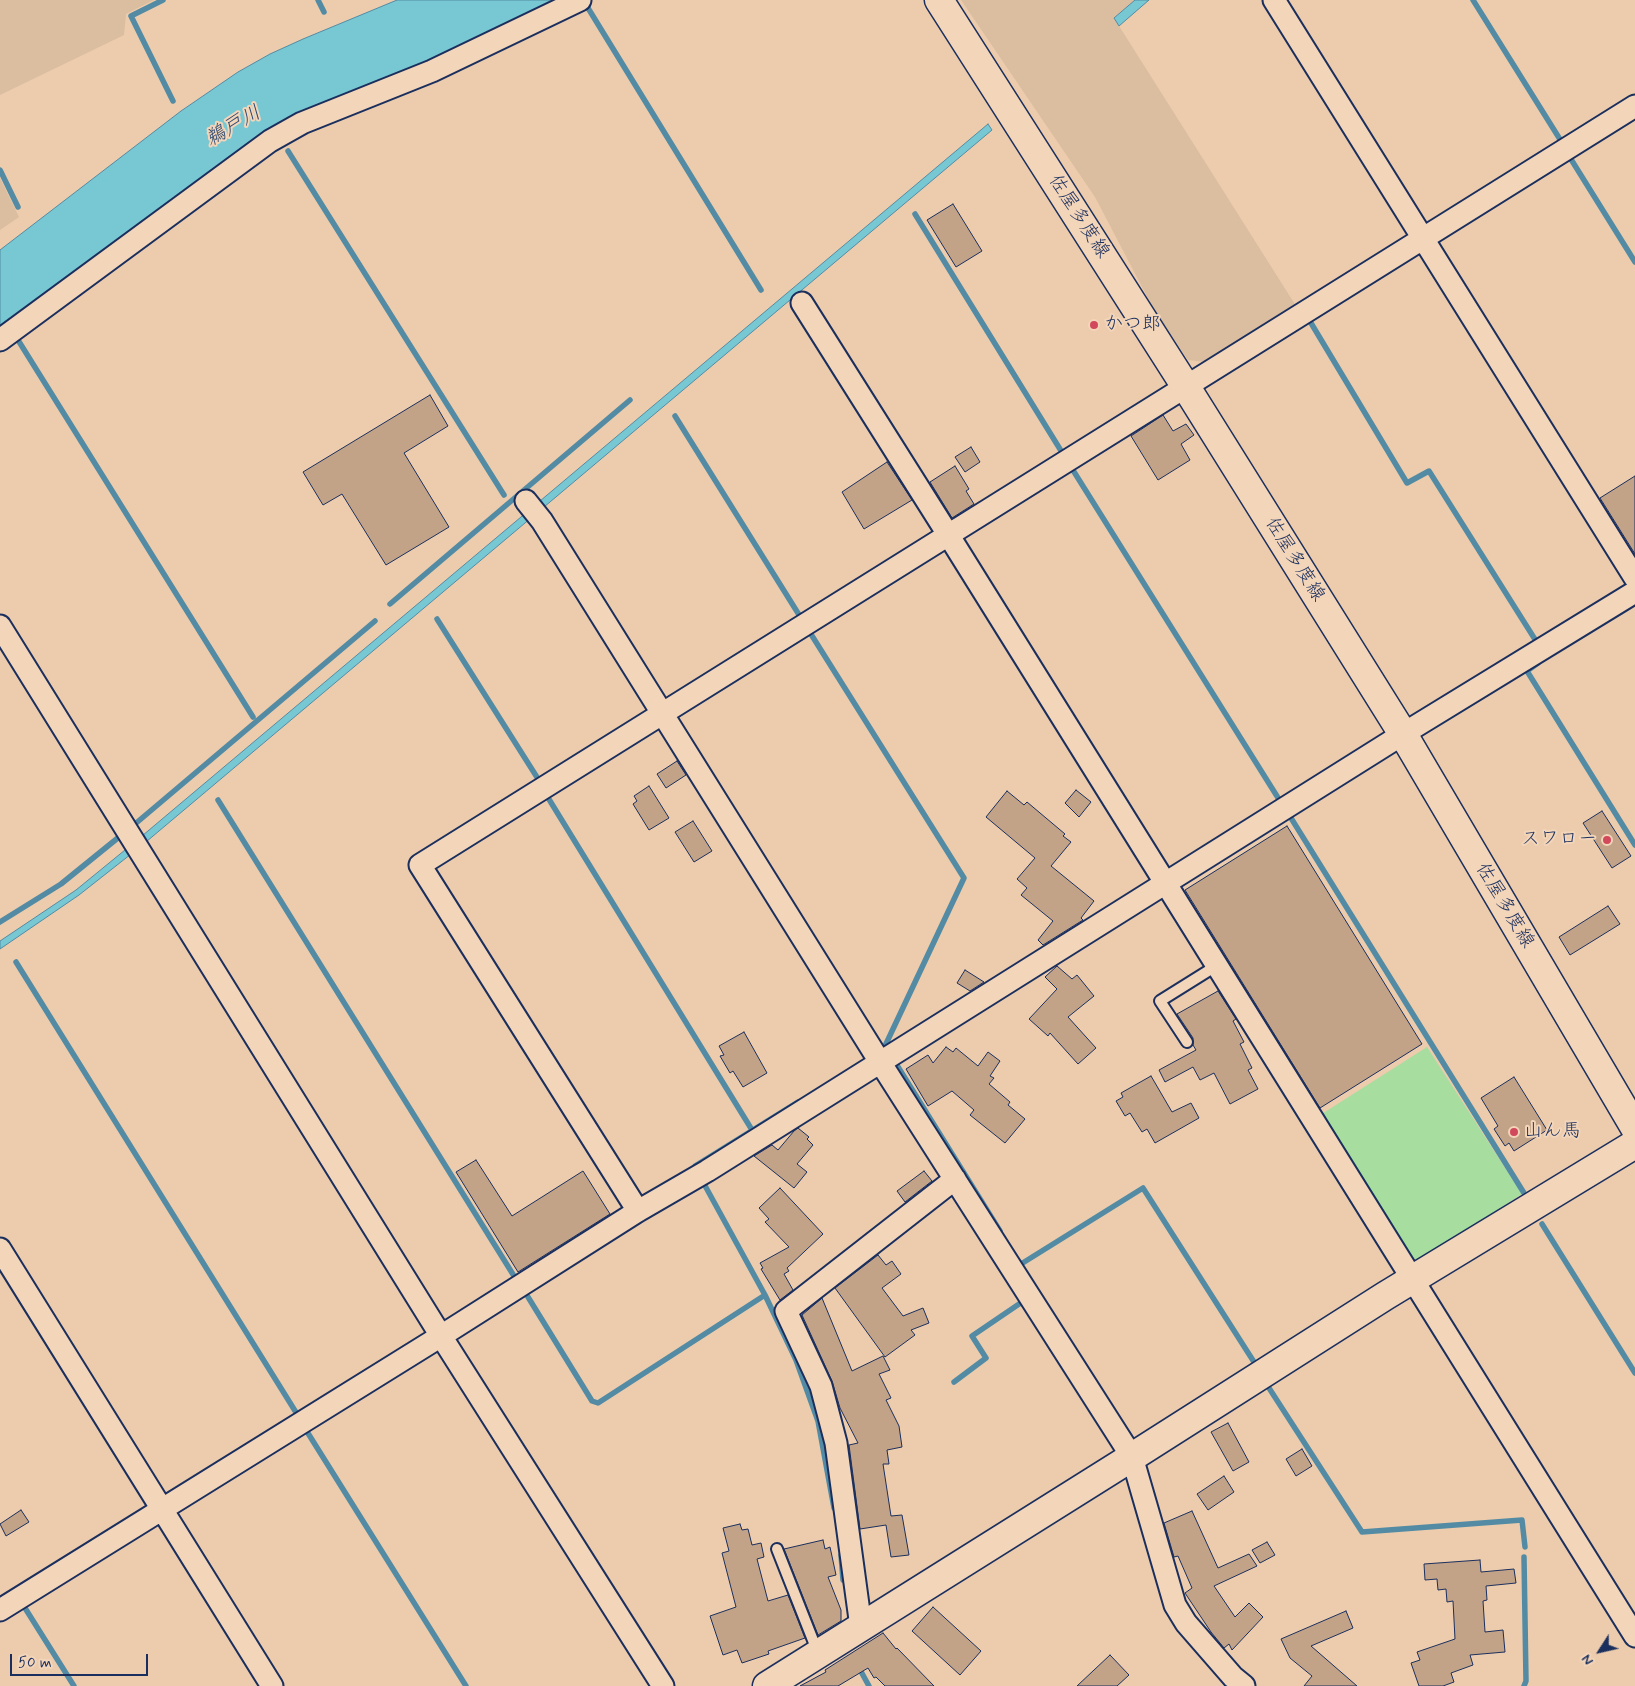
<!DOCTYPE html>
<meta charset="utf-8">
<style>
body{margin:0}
#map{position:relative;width:1635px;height:1686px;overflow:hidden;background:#ecccac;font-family:Mynerve,sans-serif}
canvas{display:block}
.north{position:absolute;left:1575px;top:1626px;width:50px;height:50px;-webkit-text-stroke:4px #f3d5b9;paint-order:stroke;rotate:235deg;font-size:14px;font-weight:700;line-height:20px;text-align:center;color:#1b2f5e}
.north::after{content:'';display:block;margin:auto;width:18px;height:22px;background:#1b2f5e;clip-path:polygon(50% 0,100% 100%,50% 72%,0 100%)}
.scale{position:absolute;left:10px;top:1654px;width:138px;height:22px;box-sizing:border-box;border:2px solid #1b2f5e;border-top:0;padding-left:6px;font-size:15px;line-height:18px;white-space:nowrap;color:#1b2f5e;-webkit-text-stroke:4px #f3d5b9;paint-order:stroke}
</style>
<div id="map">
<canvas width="1635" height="1686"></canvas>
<div class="north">N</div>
<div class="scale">50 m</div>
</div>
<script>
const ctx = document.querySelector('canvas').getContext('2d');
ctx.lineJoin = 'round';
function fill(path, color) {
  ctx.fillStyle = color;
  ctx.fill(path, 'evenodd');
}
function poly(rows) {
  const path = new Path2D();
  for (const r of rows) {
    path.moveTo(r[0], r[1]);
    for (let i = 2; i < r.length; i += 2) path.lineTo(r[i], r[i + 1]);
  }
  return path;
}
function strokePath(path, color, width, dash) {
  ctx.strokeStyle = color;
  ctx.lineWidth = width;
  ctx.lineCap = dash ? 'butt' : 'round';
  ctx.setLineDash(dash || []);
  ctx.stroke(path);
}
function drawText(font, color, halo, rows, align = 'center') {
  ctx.font = font + ' Mynerve,"Klee One",sans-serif';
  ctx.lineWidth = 4;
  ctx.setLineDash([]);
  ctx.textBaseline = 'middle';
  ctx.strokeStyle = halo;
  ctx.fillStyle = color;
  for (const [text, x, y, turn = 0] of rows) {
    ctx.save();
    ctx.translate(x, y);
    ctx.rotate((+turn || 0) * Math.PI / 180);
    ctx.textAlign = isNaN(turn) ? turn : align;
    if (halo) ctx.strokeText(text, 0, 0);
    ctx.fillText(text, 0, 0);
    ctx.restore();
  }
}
fill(poly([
 [0,0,154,0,126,14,124,35,0,95],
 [961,0,1135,0,1114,18,1296,306,1205,362,1188,360,1153,308,1095,197],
 [0,178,19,217,0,230]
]), '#dbbda0');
fill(poly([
 [1427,1047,1522,1194,1417,1263,1407,1261,1317,1117]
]), '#a8dda0');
const water = poly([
 [397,0,563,0,360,96,300,118,0,330,0,250,181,111,238,72,270,54,303,39,397,0],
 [1135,0,1149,0,1119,26,1114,18,1135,0],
 [988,124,992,130,140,847,79,895,0,949,0,941,76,890,136,841,988,124]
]);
fill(water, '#78c8d3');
strokePath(water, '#538ba4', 1);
strokePath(poly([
 [163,0,131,16,173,101],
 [318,0,324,12],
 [1473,0,1561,141],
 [588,8,761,290],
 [288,151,504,495],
 [1569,156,1635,262],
 [0,170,18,207],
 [915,214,1063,454],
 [1308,318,1407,483,1429,471,1536,641],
 [18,340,253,717],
 [675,416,801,618],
 [1071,467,1280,801],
 [390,604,630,400],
 [437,619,540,782],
 [809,631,964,878,885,1046],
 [1538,663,1527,671,1635,845],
 [547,796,752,1130],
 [218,800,514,1276],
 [1291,818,1524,1193],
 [135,824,375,621],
 [0,922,61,884,119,837],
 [16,962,297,1414],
 [895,1062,1000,1231],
 [697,1171,695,1166,798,1102],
 [703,1182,765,1295,796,1360,818,1421,834,1508],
 [1542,1224,1635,1373],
 [1021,1264,1143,1188,1254,1362],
 [528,1297,592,1401,598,1403,765,1295],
 [954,1382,986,1358,972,1336,1022,1302],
 [1269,1388,1362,1532,1522,1520,1525,1547],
 [306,1430,466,1686],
 [841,1555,843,1580],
 [1524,1557,1526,1681,1524,1686],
 [25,1608,74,1686],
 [858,1666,869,1686]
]), '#538ba4', 5.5);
const building = poly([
 [953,204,982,251,956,267,927,220,953,204],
 [430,395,448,426,404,453,449,527,386,565,342,494,323,505,303,472,430,395],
 [1163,415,1173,431,1186,424,1194,435,1181,444,1190,460,1158,480,1131,436,1163,415],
 [971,447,980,462,965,472,955,457,971,447],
 [887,462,912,500,864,529,842,492,887,462],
 [955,466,969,489,966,491,974,504,952,518,930,482,955,466],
 [1635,476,1635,554,1600,498,1635,476],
 [677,761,686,775,666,788,657,774,677,761],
 [649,786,669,818,649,830,633,804,637,801,634,796,649,786],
 [1076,790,1091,802,1079,817,1065,803,1076,790],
 [1007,791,1024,805,1027,802,1065,834,1063,836,1071,842,1051,866,1094,901,1081,918,1083,920,1043,945,1038,940,1053,921,1021,895,1027,888,1017,879,1035,858,986,817,1007,791],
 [1602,811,1631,856,1612,868,1583,823,1602,811],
 [693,821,712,851,694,862,675,832,693,821],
 [1287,826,1422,1044,1320,1108,1185,890,1287,826],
 [1608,906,1620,924,1570,955,1559,937,1608,906],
 [1057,966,1072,979,1077,975,1094,996,1068,1017,1096,1048,1078,1064,1050,1033,1048,1036,1029,1019,1057,989,1045,977,1057,966],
 [965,970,984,982,970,991,957,983,965,970],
 [1218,991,1236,1019,1233,1021,1244,1042,1240,1044,1252,1068,1248,1070,1258,1089,1230,1104,1214,1073,1200,1080,1193,1067,1165,1082,1159,1070,1196,1050,1193,1045,1193,1038,1177,1014,1218,991],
 [744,1032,767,1073,743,1087,733,1071,730,1073,720,1056,724,1055,719,1046,744,1032],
 [946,1047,953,1052,956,1048,978,1066,988,1052,1000,1061,990,1076,994,1078,989,1084,1010,1102,1008,1105,1025,1119,1005,1143,970,1115,974,1110,952,1091,928,1106,906,1069,928,1055,933,1063,946,1047],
 [1151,1076,1172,1112,1191,1103,1199,1118,1155,1143,1147,1129,1142,1132,1130,1113,1125,1116,1116,1101,1123,1097,1121,1093,1151,1076],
 [1514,1077,1547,1130,1514,1151,1509,1143,1505,1146,1494,1129,1498,1126,1481,1098,1514,1077],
 [798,1128,809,1137,807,1139,813,1145,797,1164,807,1172,794,1188,754,1156,772,1145,778,1150,794,1131,798,1128],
 [476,1160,512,1216,583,1171,610,1214,518,1272,456,1172,476,1160],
 [924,1171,932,1181,905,1202,897,1191,924,1171],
 [780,1188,823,1234,787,1268,789,1271,784,1274,793,1290,780,1300,761,1269,763,1268,760,1263,789,1247,765,1222,769,1219,759,1208,780,1188],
 [878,1255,886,1265,892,1261,901,1274,882,1288,903,1316,923,1308,929,1323,911,1330,915,1335,885,1357,835,1288,878,1255],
 [822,1298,852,1371,883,1356,890,1370,879,1374,891,1398,886,1400,899,1426,902,1447,887,1450,889,1464,883,1464,891,1516,902,1515,909,1555,891,1557,886,1525,860,1529,849,1445,858,1443,840,1408,832,1381,802,1315,822,1298],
 [1228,1423,1249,1462,1233,1471,1211,1432,1228,1423],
 [1302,1449,1312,1466,1296,1476,1286,1459,1302,1449],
 [1224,1476,1234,1492,1208,1510,1197,1494,1224,1476],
 [21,1510,29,1522,6,1536,0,1524,21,1510],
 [1192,1511,1218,1568,1249,1554,1257,1566,1214,1586,1235,1617,1249,1603,1263,1617,1232,1650,1229,1644,1224,1648,1211,1632,1185,1593,1192,1588,1178,1556,1174,1557,1164,1523,1192,1511],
 [740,1524,742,1530,748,1529,752,1545,761,1543,764,1557,757,1559,768,1601,788,1595,805,1638,768,1651,769,1654,742,1663,737,1650,723,1655,710,1616,736,1607,722,1553,729,1551,723,1528,740,1524],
 [823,1540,825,1549,830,1547,836,1575,828,1577,841,1610,841,1621,818,1635,784,1549,823,1540],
 [1267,1542,1275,1555,1260,1563,1252,1550,1267,1542],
 [1480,1560,1481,1572,1514,1569,1516,1583,1486,1586,1487,1600,1483,1601,1485,1632,1503,1630,1505,1652,1470,1655,1473,1665,1451,1673,1454,1682,1443,1686,1419,1686,1411,1663,1420,1660,1417,1652,1455,1639,1453,1601,1447,1602,1446,1589,1438,1590,1437,1579,1425,1580,1424,1564,1480,1560],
 [933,1607,981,1651,960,1675,912,1631,933,1607],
 [1346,1611,1353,1628,1311,1646,1357,1686,1304,1686,1312,1676,1290,1658,1281,1639,1346,1611],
 [883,1633,896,1649,897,1648,934,1686,885,1686,876,1677,874,1678,868,1668,838,1686,800,1686,826,1672,825,1670,883,1633],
 [1110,1655,1129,1675,1117,1686,1077,1686,1110,1655]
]);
fill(building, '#c2a387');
strokePath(building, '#1b2f5e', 1);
const lane = poly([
 [1187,1042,1160,1001,1216,966],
 [777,1549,818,1653]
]);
const street = poly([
 [1274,0,1635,578],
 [802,303,949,536,1635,1636],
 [0,340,270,141,302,123,432,71,580,0],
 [526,501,542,521,880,1062,1132,1457,1175,1605,1186,1623,1233,1677,1244,1686],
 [0,626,441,1336,663,1686],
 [638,1211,420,865,1635,106],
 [0,1249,272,1686],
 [0,1610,441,1336,638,1211,707,1171,1403,734,1635,592],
 [861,1627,836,1443,821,1386,786,1311,955,1179]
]);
const secondary = poly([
 [939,0,1186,387,1403,734,1635,1128],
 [767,1686,1132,1457,1385,1296,1635,1144]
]);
strokePath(lane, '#1b2f5e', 14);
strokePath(street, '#1b2f5e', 25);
strokePath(secondary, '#1b2f5e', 31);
strokePath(lane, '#f3d5b9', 10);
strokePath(street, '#f3d5b9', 21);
strokePath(secondary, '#f3d5b9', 28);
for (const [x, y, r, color] of [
 [1094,325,5,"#d1495b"],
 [1607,840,5,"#d1495b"],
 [1514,1132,5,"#d1495b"]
]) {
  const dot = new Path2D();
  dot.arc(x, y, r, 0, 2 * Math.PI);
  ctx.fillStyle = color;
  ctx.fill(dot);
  strokePath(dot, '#f3d5b9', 2);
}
drawText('19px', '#1b2f5e', '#f3d5b9', [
 ["佐屋多度線",1078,217,57],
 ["佐屋多度線",1294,560,58],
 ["佐屋多度線",1504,906,59]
]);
drawText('19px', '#1b2f5e', '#f3d5b9', [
 ["かつ郎",1104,325],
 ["スワロー",1597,840,"right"],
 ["山ん馬",1524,1132]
], 'left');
drawText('italic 20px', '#294670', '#f3d5b9', [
 ["鵜戸川",234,127,-30]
]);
</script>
